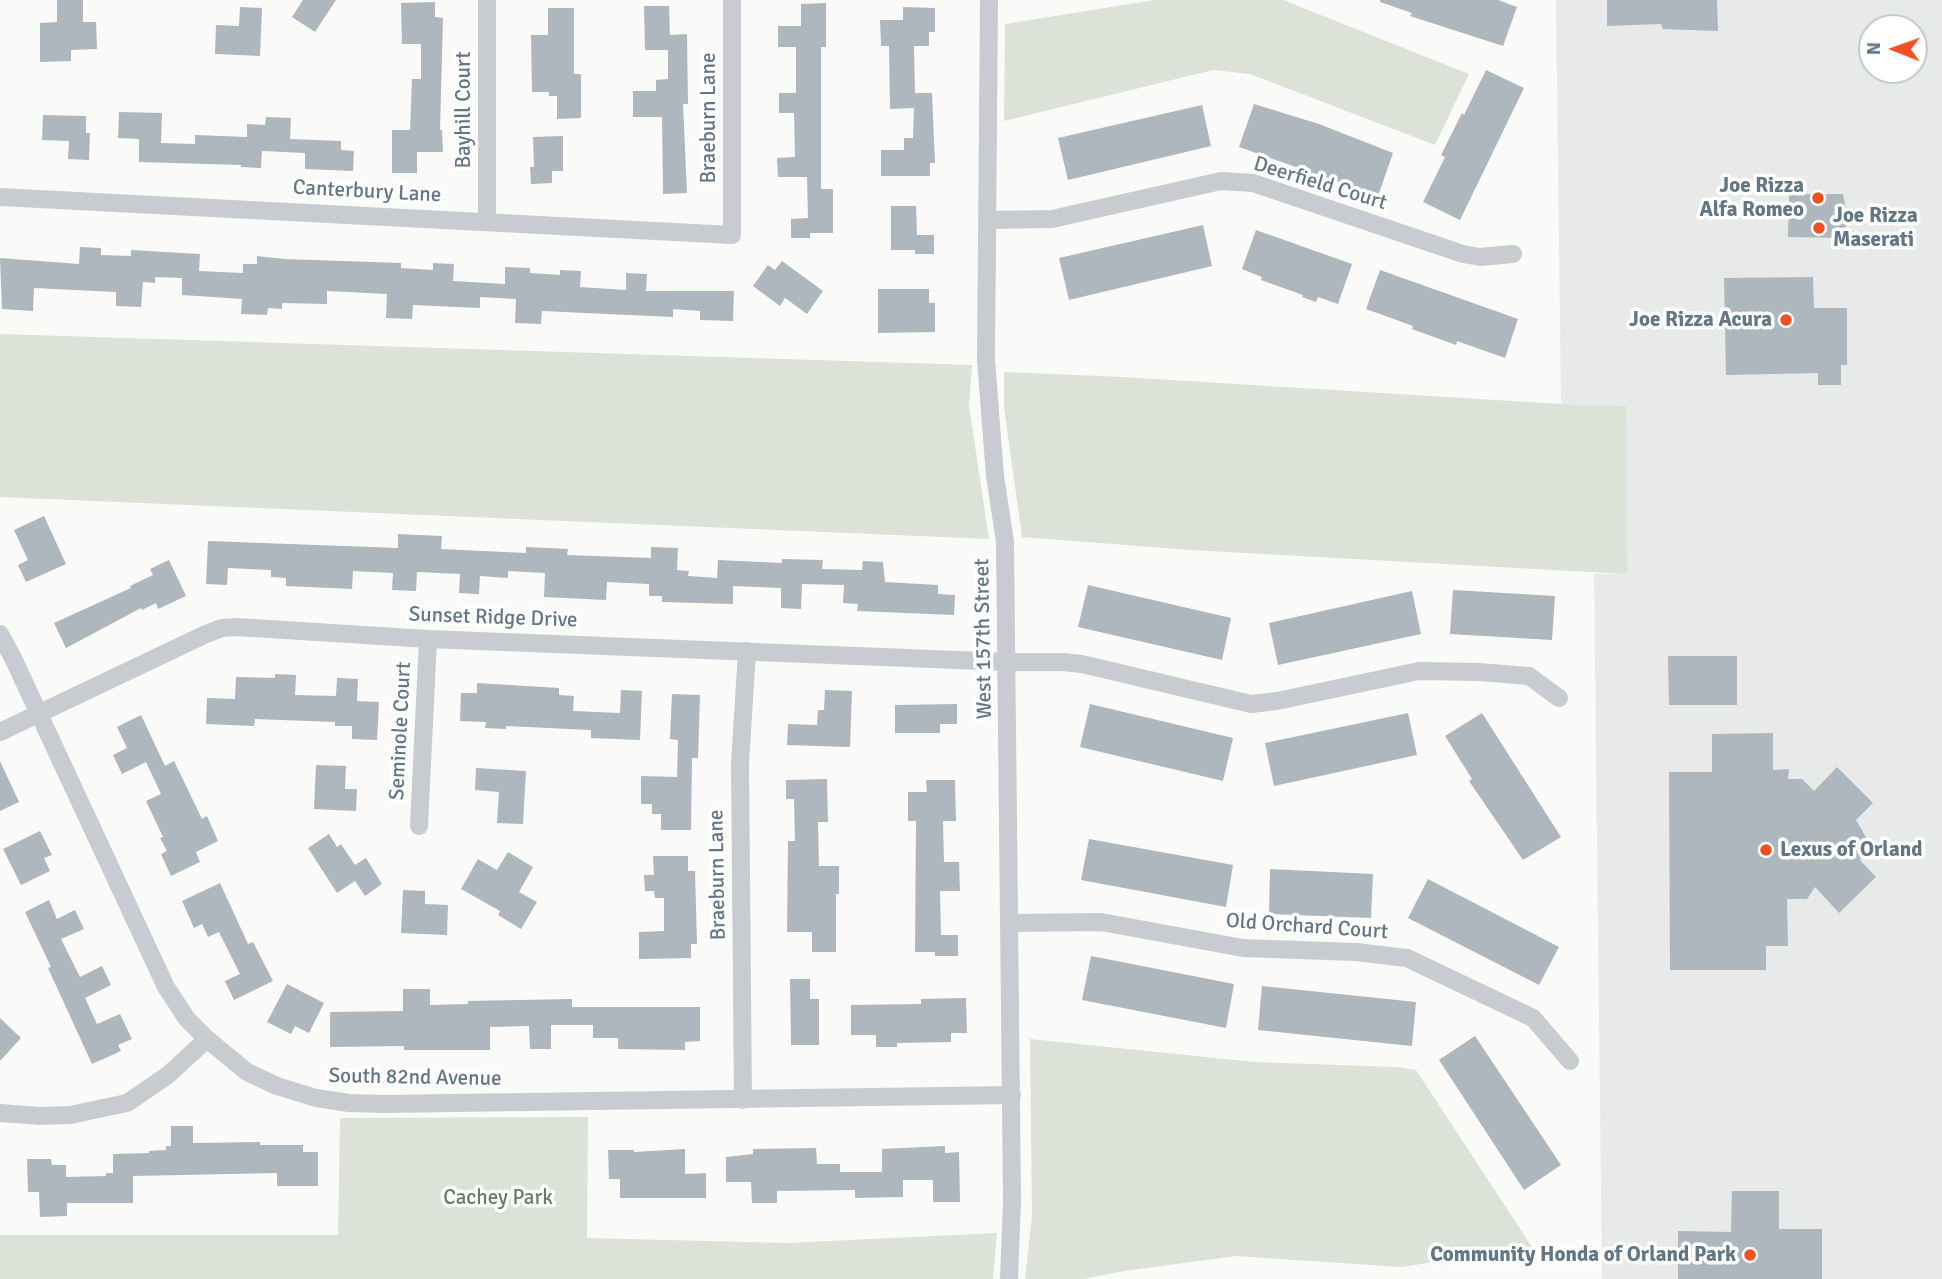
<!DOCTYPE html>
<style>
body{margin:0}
#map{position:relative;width:1942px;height:1279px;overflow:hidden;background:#fafaf8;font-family:Signika,sans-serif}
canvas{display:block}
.north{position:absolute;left:1858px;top:14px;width:70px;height:70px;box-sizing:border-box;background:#fff;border:2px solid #c1c8ce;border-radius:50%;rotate:271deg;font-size:19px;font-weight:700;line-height:28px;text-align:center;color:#637685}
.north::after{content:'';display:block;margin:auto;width:24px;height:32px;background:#f15020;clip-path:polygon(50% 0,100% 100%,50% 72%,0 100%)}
</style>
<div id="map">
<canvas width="1942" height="1279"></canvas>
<div class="north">N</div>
</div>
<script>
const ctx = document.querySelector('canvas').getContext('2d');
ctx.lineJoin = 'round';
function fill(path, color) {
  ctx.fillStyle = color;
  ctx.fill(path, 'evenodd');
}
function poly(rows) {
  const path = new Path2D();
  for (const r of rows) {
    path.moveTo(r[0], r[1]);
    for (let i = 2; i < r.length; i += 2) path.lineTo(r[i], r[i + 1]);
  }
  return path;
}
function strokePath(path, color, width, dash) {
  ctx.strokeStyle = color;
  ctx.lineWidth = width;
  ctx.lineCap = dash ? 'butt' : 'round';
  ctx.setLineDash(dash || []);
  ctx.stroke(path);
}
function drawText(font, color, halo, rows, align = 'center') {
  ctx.font = font + ' Signika,sans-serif';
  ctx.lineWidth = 7;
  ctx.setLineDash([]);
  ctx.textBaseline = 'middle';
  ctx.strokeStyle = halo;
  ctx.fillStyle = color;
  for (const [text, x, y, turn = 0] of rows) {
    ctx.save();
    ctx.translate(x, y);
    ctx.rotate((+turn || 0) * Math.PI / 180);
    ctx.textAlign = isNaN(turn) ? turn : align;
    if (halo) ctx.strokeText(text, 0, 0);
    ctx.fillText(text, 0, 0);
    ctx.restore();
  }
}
fill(poly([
 [1556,0,1942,0,1942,1279,1602,1279,1594,574,1626,574,1625,406,1561,404],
 [1872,28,1914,28,1914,70,1872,70]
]), '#e8e9e9');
fill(poly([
 [1155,0,1283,0,1469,74,1435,145,1250,74,1213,70,1004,121,1005,24],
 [0,334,972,365,969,406,989,539,0,497],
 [1004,372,1122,377,1561,404,1626,406,1627,574,1191,550,1022,537,1004,407],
 [1030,1039,1254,1062,1396,1067,1416,1070,1532,1247,1401,1267,1236,1256,1124,1271,1084,1279,1025,1279,1032,1216],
 [588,1117,587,1238,787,1243,997,1233,993,1279,0,1279,0,1235,338,1235,340,1118]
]), '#dce2d8');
fill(poly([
 [57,0,83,0,83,22,96,22,97,49,71,50,71,61,40,62,40,23,57,22],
 [303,0,336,0,315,32,292,17],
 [1380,0,1498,0,1517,7,1503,46,1410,16,1412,13,1380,2],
 [1607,0,1717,0,1718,31,1663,29,1661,24,1607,26],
 [435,2,435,17,443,18,440,130,442,130,443,152,417,152,417,173,392,173,392,130,410,130,412,79,421,79,421,44,402,44,401,3],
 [826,3,826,47,821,47,821,189,833,189,833,233,810,233,810,238,791,238,791,219,808,218,807,177,778,177,777,158,795,157,794,113,779,113,779,93,796,93,796,47,778,47,778,26,801,26,801,4],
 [644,6,669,6,670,35,687,34,688,104,683,104,687,193,663,194,662,117,633,117,633,91,656,91,656,80,668,79,668,50,645,50],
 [240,7,262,8,260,56,215,54,216,25,239,26],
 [903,7,935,8,935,32,929,32,929,46,914,46,915,93,932,93,935,163,930,163,930,176,881,176,881,150,904,150,904,138,913,138,914,108,890,109,889,46,881,46,880,20,903,20],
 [548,8,574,8,574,74,581,74,581,118,557,119,557,96,549,96,549,92,532,92,531,35,548,35],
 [1486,70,1524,88,1460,220,1423,202,1445,157,1441,155,1462,113,1464,115],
 [1254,104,1319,124,1393,153,1378,196,1239,147],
 [1202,105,1211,146,1068,180,1058,138],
 [119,112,162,113,161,143,195,144,195,135,247,137,247,124,265,125,266,117,291,118,290,139,341,141,341,150,354,151,353,171,305,169,305,153,262,151,261,168,241,167,241,165,139,162,139,139,118,138],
 [43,115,86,116,86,133,90,133,89,160,68,159,69,141,42,140],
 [563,136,563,171,552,171,552,183,531,184,530,167,534,167,533,137],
 [1789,194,1843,194,1848,219,1843,238,1788,237],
 [891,206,916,206,917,235,934,235,934,254,915,254,915,250,891,250],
 [1203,225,1212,266,1069,300,1059,258],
 [1256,230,1352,264,1338,304,1318,297,1316,302,1302,297,1303,295,1261,280,1262,277,1242,269],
 [80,247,101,248,101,255,131,256,131,250,200,254,199,271,243,273,243,264,257,264,257,256,284,259,401,263,401,268,433,270,433,263,454,264,453,281,505,284,505,267,530,268,530,273,560,275,560,270,581,271,580,287,626,290,626,273,647,274,646,291,734,291,733,321,700,320,700,311,673,309,673,317,542,311,541,324,515,323,516,299,480,297,480,308,413,305,412,319,386,318,387,294,327,291,327,304,282,303,282,309,268,308,267,315,241,314,242,299,182,295,182,278,155,277,155,283,143,282,141,307,116,306,116,292,34,288,33,311,2,309,0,258,79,264],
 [782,261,823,291,807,314,785,298,780,306,753,286,768,265,775,270],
 [1380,270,1518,319,1505,358,1457,341,1456,345,1412,329,1413,326,1366,309],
 [1813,277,1814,308,1847,308,1847,365,1841,365,1841,385,1818,385,1818,373,1726,375,1724,278],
 [878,289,929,289,929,303,935,303,935,332,878,333],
 [44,516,66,564,26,582,18,565,28,560,14,530],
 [398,534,442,536,441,549,526,553,526,547,568,549,567,555,651,558,651,547,678,548,677,570,689,571,688,576,717,578,718,560,782,563,782,559,823,560,822,569,862,570,863,561,883,562,885,582,938,585,938,594,955,595,954,615,857,611,858,604,843,603,844,585,802,584,801,609,781,608,781,588,733,586,733,604,662,602,662,596,649,596,649,584,607,582,606,600,544,597,545,573,508,571,508,578,480,576,479,594,459,593,460,574,417,572,416,591,392,590,393,573,353,571,352,589,286,586,286,578,271,577,271,570,228,568,227,585,206,584,208,541,398,548],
 [169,560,186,596,158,609,156,603,142,610,141,608,66,648,54,623,131,588,130,586,153,575,150,569],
 [1088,585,1231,618,1222,660,1078,627],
 [1453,590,1555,596,1552,640,1450,634],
 [1412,591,1421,634,1278,665,1269,623],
 [1668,656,1737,656,1737,705,1669,705],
 [275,674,296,675,295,695,336,696,337,678,358,679,357,701,379,702,377,740,352,739,352,726,335,726,335,722,255,719,254,726,206,724,207,698,235,699,236,677,275,678],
 [477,683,559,688,559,695,574,696,573,711,620,713,621,690,642,691,640,740,591,738,591,730,506,726,506,729,485,728,486,722,460,721,461,693,477,693],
 [825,690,852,691,850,747,787,745,788,724,817,725,818,710,824,710],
 [672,694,700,695,698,758,692,758,691,830,661,830,661,814,652,814,652,804,641,804,641,776,677,777,678,740,670,739],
 [957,704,957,724,940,724,940,733,895,733,895,705],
 [1090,704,1233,738,1223,781,1080,747],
 [1408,713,1417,755,1274,786,1265,743],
 [1482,713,1561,837,1523,860,1469,781,1472,779,1445,736],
 [141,715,165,766,174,761,202,819,207,816,218,841,196,852,200,862,171,876,161,854,167,851,160,838,163,837,146,801,161,794,146,762,122,774,113,755,127,748,117,727],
 [1773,733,1773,770,1789,769,1788,779,1802,779,1814,791,1837,767,1873,803,1856,820,1867,839,1860,860,1876,877,1839,913,1815,887,1807,899,1787,899,1788,946,1766,946,1766,970,1670,970,1669,772,1712,772,1712,734],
 [0,761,19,802,0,811],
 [316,765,346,766,345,789,357,789,356,811,314,809],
 [476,768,526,771,523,824,497,823,499,792,475,790],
 [827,779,828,822,818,822,819,866,839,866,839,894,836,894,836,952,812,952,812,932,787,932,788,841,795,841,794,799,786,799,786,780],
 [926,780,955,780,956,821,943,821,944,862,959,862,960,891,940,891,941,935,958,935,958,956,935,956,935,952,915,952,916,821,908,821,908,792,927,792],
 [40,831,52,855,44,858,50,871,21,885,3,849],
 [329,834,337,847,341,844,355,865,366,858,382,884,365,896,355,881,337,893,308,848],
 [1089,839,1233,865,1226,907,1081,880],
 [508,852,533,867,519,892,537,902,521,929,498,915,500,911,461,889,478,859,497,870],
 [653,856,688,856,688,871,695,871,697,944,691,944,691,958,639,959,639,932,664,931,664,898,655,898,654,891,645,891,644,875,654,875],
 [1270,869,1373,874,1371,918,1269,914],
 [1428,879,1559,947,1539,985,1408,918],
 [220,883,248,944,253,942,273,981,234,1000,225,981,240,974,219,932,208,937,202,924,194,928,182,901],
 [403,890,425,891,425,904,448,905,447,935,401,933],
 [49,900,57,919,75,910,84,929,61,939,80,977,102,966,111,985,85,998,97,1024,120,1014,132,1039,118,1045,121,1051,92,1064,48,968,51,967,25,912],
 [1091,956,1234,984,1226,1028,1082,1000],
 [790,979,810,979,810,999,819,999,819,1045,791,1045],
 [287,984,324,1003,309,1033,295,1026,291,1034,267,1022],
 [1262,986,1416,1002,1412,1046,1258,1030],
 [403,989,430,989,430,1005,468,1004,468,1001,572,999,572,1007,700,1007,700,1041,685,1042,685,1050,618,1049,618,1038,593,1038,593,1025,551,1025,551,1049,530,1049,529,1026,490,1027,490,1050,404,1050,404,1046,330,1047,330,1012,403,1011],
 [966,998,967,1033,951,1033,951,1042,897,1043,897,1047,876,1047,876,1035,851,1035,851,1005,921,1004,921,999],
 [0,1018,21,1038,0,1061],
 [1475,1036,1561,1165,1524,1190,1439,1060],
 [171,1126,193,1126,193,1143,260,1142,260,1145,303,1145,303,1152,318,1152,318,1186,277,1186,277,1173,133,1176,133,1203,67,1203,67,1216,40,1217,39,1192,28,1192,27,1159,51,1159,52,1165,66,1165,66,1177,106,1176,106,1173,113,1173,113,1154,149,1153,149,1151,166,1150,166,1146,171,1146],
 [945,1146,945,1153,959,1152,960,1202,933,1202,933,1180,903,1180,903,1197,855,1198,855,1190,777,1191,777,1203,752,1203,751,1182,726,1182,726,1157,753,1154,753,1149,816,1148,817,1164,840,1164,840,1172,882,1172,882,1149],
 [685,1149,685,1174,706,1173,706,1198,620,1198,620,1179,609,1179,608,1150,634,1150,634,1152],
 [1732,1191,1779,1191,1779,1229,1822,1229,1822,1279,1678,1279,1678,1231,1731,1232]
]), '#aeb7bd');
strokePath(poly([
 [989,0,986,360,995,476,1005,542,1012,1201,1009,1279],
 [0,197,732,235,732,0],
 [988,220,1052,219,1221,181,1253,183,1463,254,1480,257,1513,254],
 [487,221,487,0],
 [0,634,13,658,166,987,187,1019,207,1039,247,1072,277,1086,316,1098,349,1103,384,1104,1012,1095],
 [0,732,206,634,222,628,237,627,428,639,1008,662,1063,662,1082,664,1251,704,1277,701,1419,671,1479,672,1529,676,1559,698],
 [419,826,428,639],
 [1010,923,1101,922,1243,948,1356,952,1407,958,1533,1018,1570,1061],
 [743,1100,740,763,747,651],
 [0,1113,40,1116,70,1115,127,1103,168,1075,207,1039]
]), '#c8ccd0', 18);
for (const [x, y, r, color] of [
 [1818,198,7,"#f15020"],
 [1819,228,7,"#f15020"],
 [1786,320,7,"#f15020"],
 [1766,850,7,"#f15020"],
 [1750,1255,7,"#f15020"]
]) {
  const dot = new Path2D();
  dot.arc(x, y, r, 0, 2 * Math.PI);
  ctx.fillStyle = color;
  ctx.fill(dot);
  strokePath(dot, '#fff', 2.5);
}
drawText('21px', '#637685', '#fff', [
 ["Bayhill Court",464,110,-90],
 ["Braeburn Lane",709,118,-90],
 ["Deerfield Court",1320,184,17],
 ["Canterbury Lane",367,192,3],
 ["Sunset Ridge Drive",493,618,2],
 ["West 157th Street",984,639,-91],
 ["Seminole Court",401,731,-87],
 ["Braeburn Lane",718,875,-91],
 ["Old Orchard Court",1307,927,4],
 ["South 82nd Avenue",415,1078,1]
]);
drawText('bold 21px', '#637685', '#fff', [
 ["Joe Rizza",1804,186],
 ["Alfa Romeo",1804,210],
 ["Joe Rizza",1833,216,"left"],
 ["Maserati",1833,240,"left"],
 ["Joe Rizza Acura",1772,320],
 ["Lexus of Orland",1780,850,"left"],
 ["Community Honda of Orland Park",1736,1255]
], 'right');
drawText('21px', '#677c62', '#fff', [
 ["Cachey Park",498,1198]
]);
</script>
